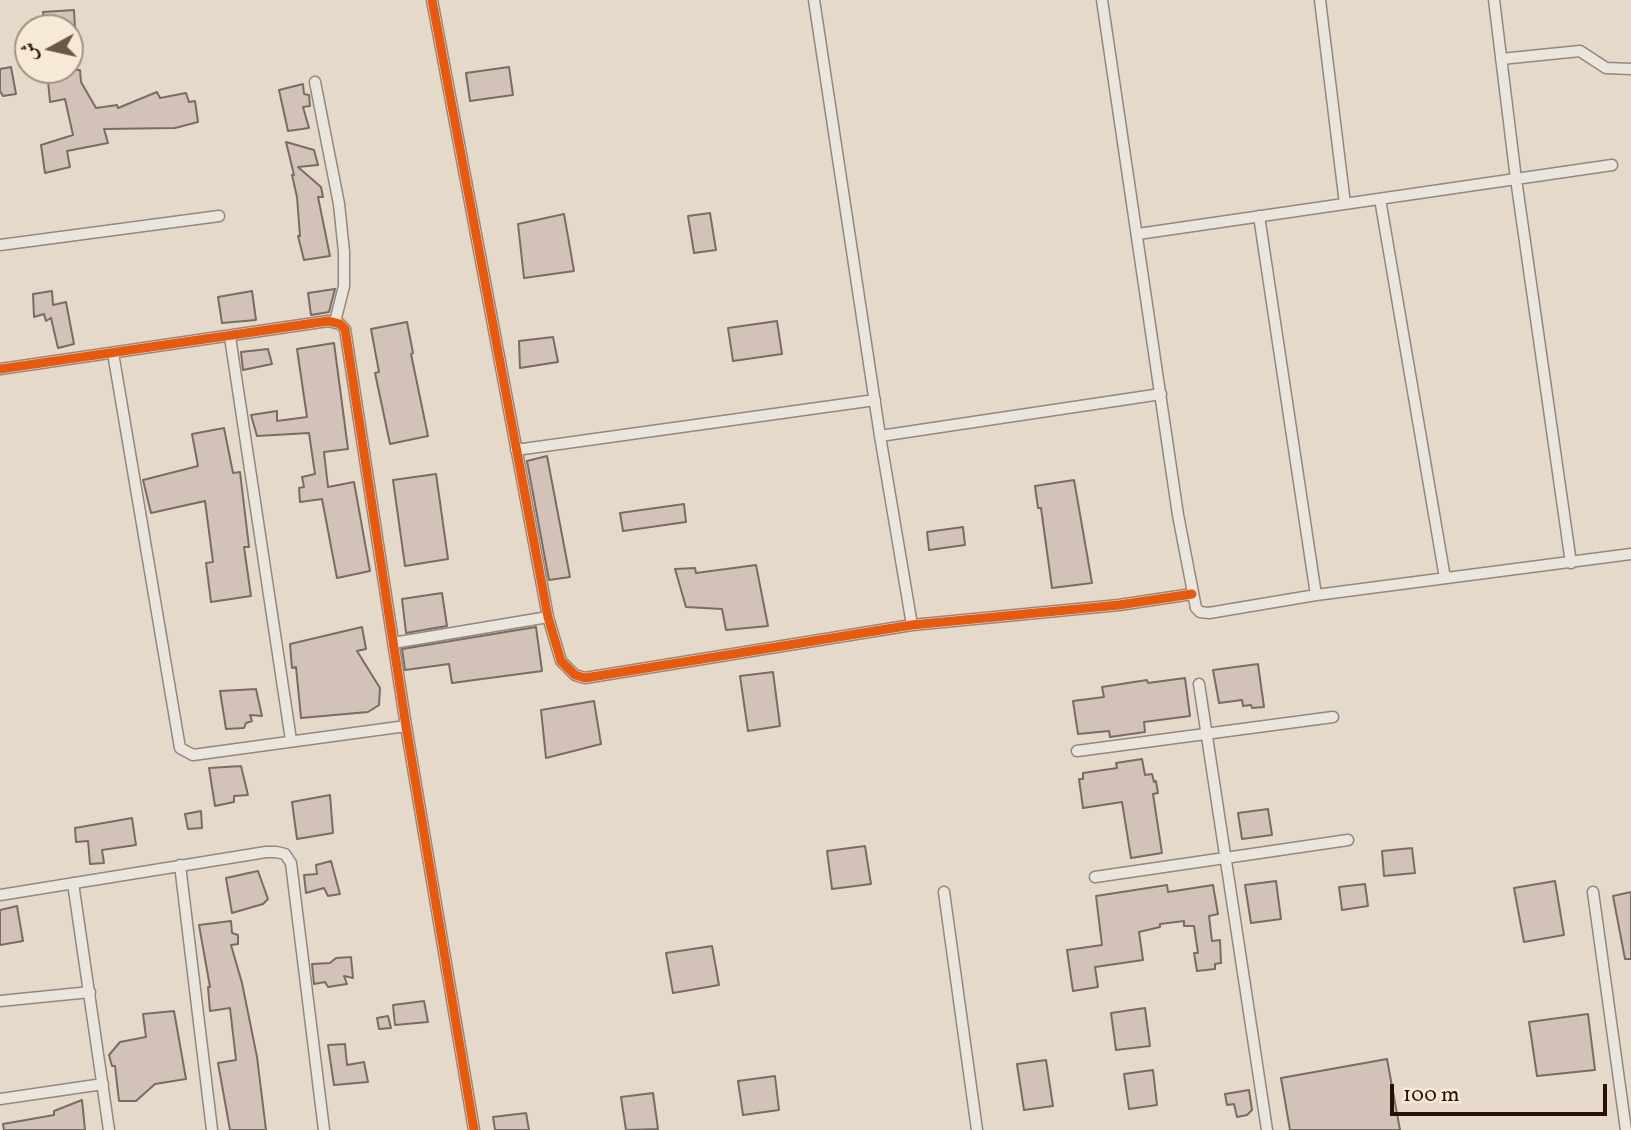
<!DOCTYPE html>
<meta charset="utf-8">
<style>
body{margin:0}
#map{position:relative;width:1631px;height:1130px;overflow:hidden;background:#e5daca;font-family:Vollkorn,Amiri,serif}
canvas{display:block}
.north{position:absolute;left:14px;top:14px;width:70px;height:70px;box-sizing:border-box;background:#f6e9d5;border:2px solid #a49282;border-radius:50%;rotate:262deg;font-size:19px;font-weight:700;line-height:28px;text-align:center;color:#281005}
.north::after{content:'';display:block;margin:auto;width:24px;height:32px;background:#6a574a;clip-path:polygon(50% 0,100% 100%,50% 72%,0 100%)}
.scale{position:absolute;left:1390px;top:1084px;width:217px;height:32px;box-sizing:border-box;border:4px solid #281005;border-top:0;padding-left:9px;font-size:21px;line-height:24px;white-space:nowrap;color:#281005;-webkit-text-stroke:5px #f6e9d5;paint-order:stroke}
</style>
<div id="map">
<canvas width="1631" height="1130"></canvas>
<div class="north">ش</div>
<div class="scale">100 m</div>
</div>
<script>
const ctx = document.querySelector('canvas').getContext('2d');
ctx.lineJoin = 'round';
function fill(path, color) {
  ctx.fillStyle = color;
  ctx.fill(path, 'evenodd');
}
function poly(rows) {
  const path = new Path2D();
  for (const r of rows) {
    path.moveTo(r[0], r[1]);
    for (let i = 2; i < r.length; i += 2) path.lineTo(r[i], r[i + 1]);
  }
  return path;
}
function strokePath(path, color, width, dash) {
  ctx.strokeStyle = color;
  ctx.lineWidth = width;
  ctx.lineCap = dash ? 'butt' : 'round';
  ctx.setLineDash(dash || []);
  ctx.stroke(path);
}
const building = poly([
 [74,10,75,28,45,28,43,12,74,10],
 [11,67,16,94,3,96,0,91,0,69,11,67],
 [509,67,513,95,470,101,466,73,509,67],
 [47,70,80,70,81,82,96,108,117,105,118,108,157,92,160,98,186,93,189,102,195,101,198,122,175,128,104,129,108,143,67,151,70,167,45,173,41,145,73,135,65,99,50,102,47,70],
 [303,84,304,94,309,95,310,106,303,107,309,128,288,131,279,90,303,84],
 [286,142,314,150,318,165,298,167,321,187,323,197,318,197,330,256,304,260,298,236,300,236,297,197,292,175,294,175,286,142],
 [710,213,716,250,694,253,688,216,710,213],
 [564,214,574,271,524,278,518,224,564,214],
 [335,289,329,312,311,315,308,293,335,289],
 [52,291,53,305,66,302,74,344,58,348,51,318,46,321,44,314,34,317,33,294,52,291],
 [252,291,256,320,222,323,218,297,252,291],
 [777,321,782,354,733,361,728,328,777,321],
 [407,322,413,353,411,354,428,436,390,444,375,373,379,372,371,329,407,322],
 [553,337,558,362,520,368,519,341,553,337],
 [334,343,348,449,324,452,328,487,354,482,370,571,337,578,322,499,300,502,299,488,304,487,302,477,315,474,309,433,257,436,251,415,277,411,277,421,307,417,297,349,334,343],
 [268,349,272,364,243,370,241,352,268,349],
 [224,428,233,473,240,472,249,547,244,547,251,596,211,602,206,563,213,562,205,501,151,513,143,480,198,466,192,434,224,428],
 [547,456,570,577,549,580,527,461,547,456],
 [436,474,448,559,405,566,393,480,436,474],
 [1074,480,1092,583,1052,588,1041,508,1038,508,1035,486,1074,480],
 [684,504,686,522,623,531,620,513,684,504],
 [963,527,965,545,929,550,927,532,963,527],
 [756,565,768,626,726,630,722,609,686,607,675,569,695,568,696,573,756,565],
 [442,593,447,626,406,633,402,599,442,593],
 [362,627,366,649,357,651,380,688,379,705,368,712,301,718,296,667,292,668,290,644,362,627],
 [536,627,542,671,452,683,449,664,405,670,402,649,536,627],
 [1258,664,1264,707,1252,708,1251,705,1243,706,1242,700,1219,703,1213,670,1258,664],
 [773,672,780,726,748,731,740,676,773,672],
 [1185,678,1190,716,1144,722,1145,732,1110,737,1109,731,1078,734,1073,701,1104,697,1102,687,1147,680,1148,683,1185,678],
 [256,689,262,716,250,715,252,721,246,723,244,728,226,729,220,691,256,689],
 [594,701,601,744,546,758,541,710,594,701],
 [1142,759,1145,775,1152,774,1154,782,1156,781,1158,793,1153,794,1162,853,1131,858,1122,802,1083,808,1079,779,1083,779,1083,773,1117,768,1116,763,1142,759],
 [241,766,248,795,234,796,234,802,215,806,209,768,241,766],
 [330,795,333,833,297,839,292,802,330,795],
 [1268,809,1272,835,1242,839,1238,813,1268,809],
 [201,811,202,828,188,829,185,814,201,811],
 [132,818,136,845,102,850,104,863,90,864,88,841,76,842,75,828,132,818],
 [865,846,871,884,832,889,827,851,865,846],
 [1412,848,1415,873,1384,876,1382,851,1412,848],
 [331,861,340,894,328,896,324,888,306,893,304,875,317,874,316,865,331,861],
 [258,871,268,899,263,904,232,913,226,878,258,871],
 [1276,881,1281,919,1251,923,1245,885,1276,881],
 [1555,881,1564,935,1524,942,1514,888,1555,881],
 [1365,884,1368,906,1342,910,1339,887,1365,884],
 [1167,885,1168,892,1213,885,1218,914,1209,916,1212,941,1220,940,1221,963,1215,964,1215,969,1197,971,1194,953,1198,953,1194,926,1184,926,1184,921,1160,924,1160,927,1139,932,1143,960,1095,967,1098,987,1073,991,1067,950,1102,945,1096,896,1167,885],
 [1631,892,1631,959,1625,959,1613,896,1631,892],
 [17,906,23,941,0,945,0,910,17,906],
 [231,921,232,933,238,935,238,944,231,945,242,983,257,1057,266,1130,230,1130,218,1063,236,1060,230,1008,210,1011,208,987,210,987,199,925,231,921],
 [712,946,719,985,673,993,666,953,712,946],
 [351,957,353,978,344,976,347,984,328,987,325,982,314,984,312,964,330,963,336,958,351,957],
 [424,1001,428,1022,395,1025,393,1005,424,1001],
 [1145,1008,1150,1046,1116,1050,1111,1013,1145,1008],
 [174,1011,186,1079,155,1084,136,1101,119,1101,115,1066,112,1066,109,1055,120,1042,146,1037,143,1014,174,1011],
 [1588,1014,1595,1070,1537,1076,1529,1022,1588,1014],
 [388,1016,391,1028,379,1029,377,1018,388,1016],
 [345,1044,347,1065,364,1062,368,1082,334,1085,328,1045,345,1044],
 [1387,1059,1400,1130,1290,1130,1281,1078,1387,1059],
 [1046,1060,1053,1106,1024,1110,1017,1064,1046,1060],
 [1153,1070,1157,1105,1129,1109,1124,1074,1153,1070],
 [775,1076,779,1110,743,1115,738,1081,775,1076],
 [1249,1090,1252,1110,1247,1115,1237,1117,1234,1104,1227,1105,1225,1094,1249,1090],
 [653,1093,658,1129,626,1130,621,1097,653,1093],
 [82,1100,85,1130,4,1130,3,1124,54,1115,54,1111,82,1100],
 [526,1113,529,1130,495,1130,493,1117,526,1113]
]);
fill(building, '#d3c2b7');
strokePath(building, '#776d64', 2);
const minor = poly([
 [432,0,548,617,561,661,575,675,585,678,912,625,1119,605,1192,594],
 [814,0,880,436,912,625],
 [1102,0,1178,515,1196,608,1200,612,1209,613,1316,595,1631,554],
 [1320,0,1345,204],
 [1494,0,1516,179,1571,563],
 [1501,59,1580,51,1606,68,1631,69],
 [315,82,339,204,344,252,344,286,335,322],
 [1380,199,1445,578],
 [1259,216,1316,595],
 [1138,234,1612,165],
 [0,245,219,216],
 [230,337,291,740],
 [113,353,180,748,193,755,406,726],
 [0,369,328,321,340,324,345,329,406,726,474,1130],
 [880,436,1161,394],
 [516,450,875,400],
 [393,643,548,617],
 [1199,684,1267,1130],
 [1077,751,1333,717],
 [180,865,212,1130],
 [1095,877,1348,840],
 [73,883,109,1130],
 [944,892,977,1130],
 [1593,892,1626,1130],
 [0,895,266,852,276,852,285,854,291,863,324,1130],
 [0,1001,90,992],
 [0,1099,103,1084]
]);
strokePath(minor, '#91887e', 13);
strokePath(minor, '#eae5dd', 10);
strokePath(poly([
 [432,0,548,617,561,661,575,675,585,678,912,625,1119,605,1192,594],
 [0,369,328,321,340,324,345,329,406,726,474,1130]
]), '#e8590c', 9);
</script>
